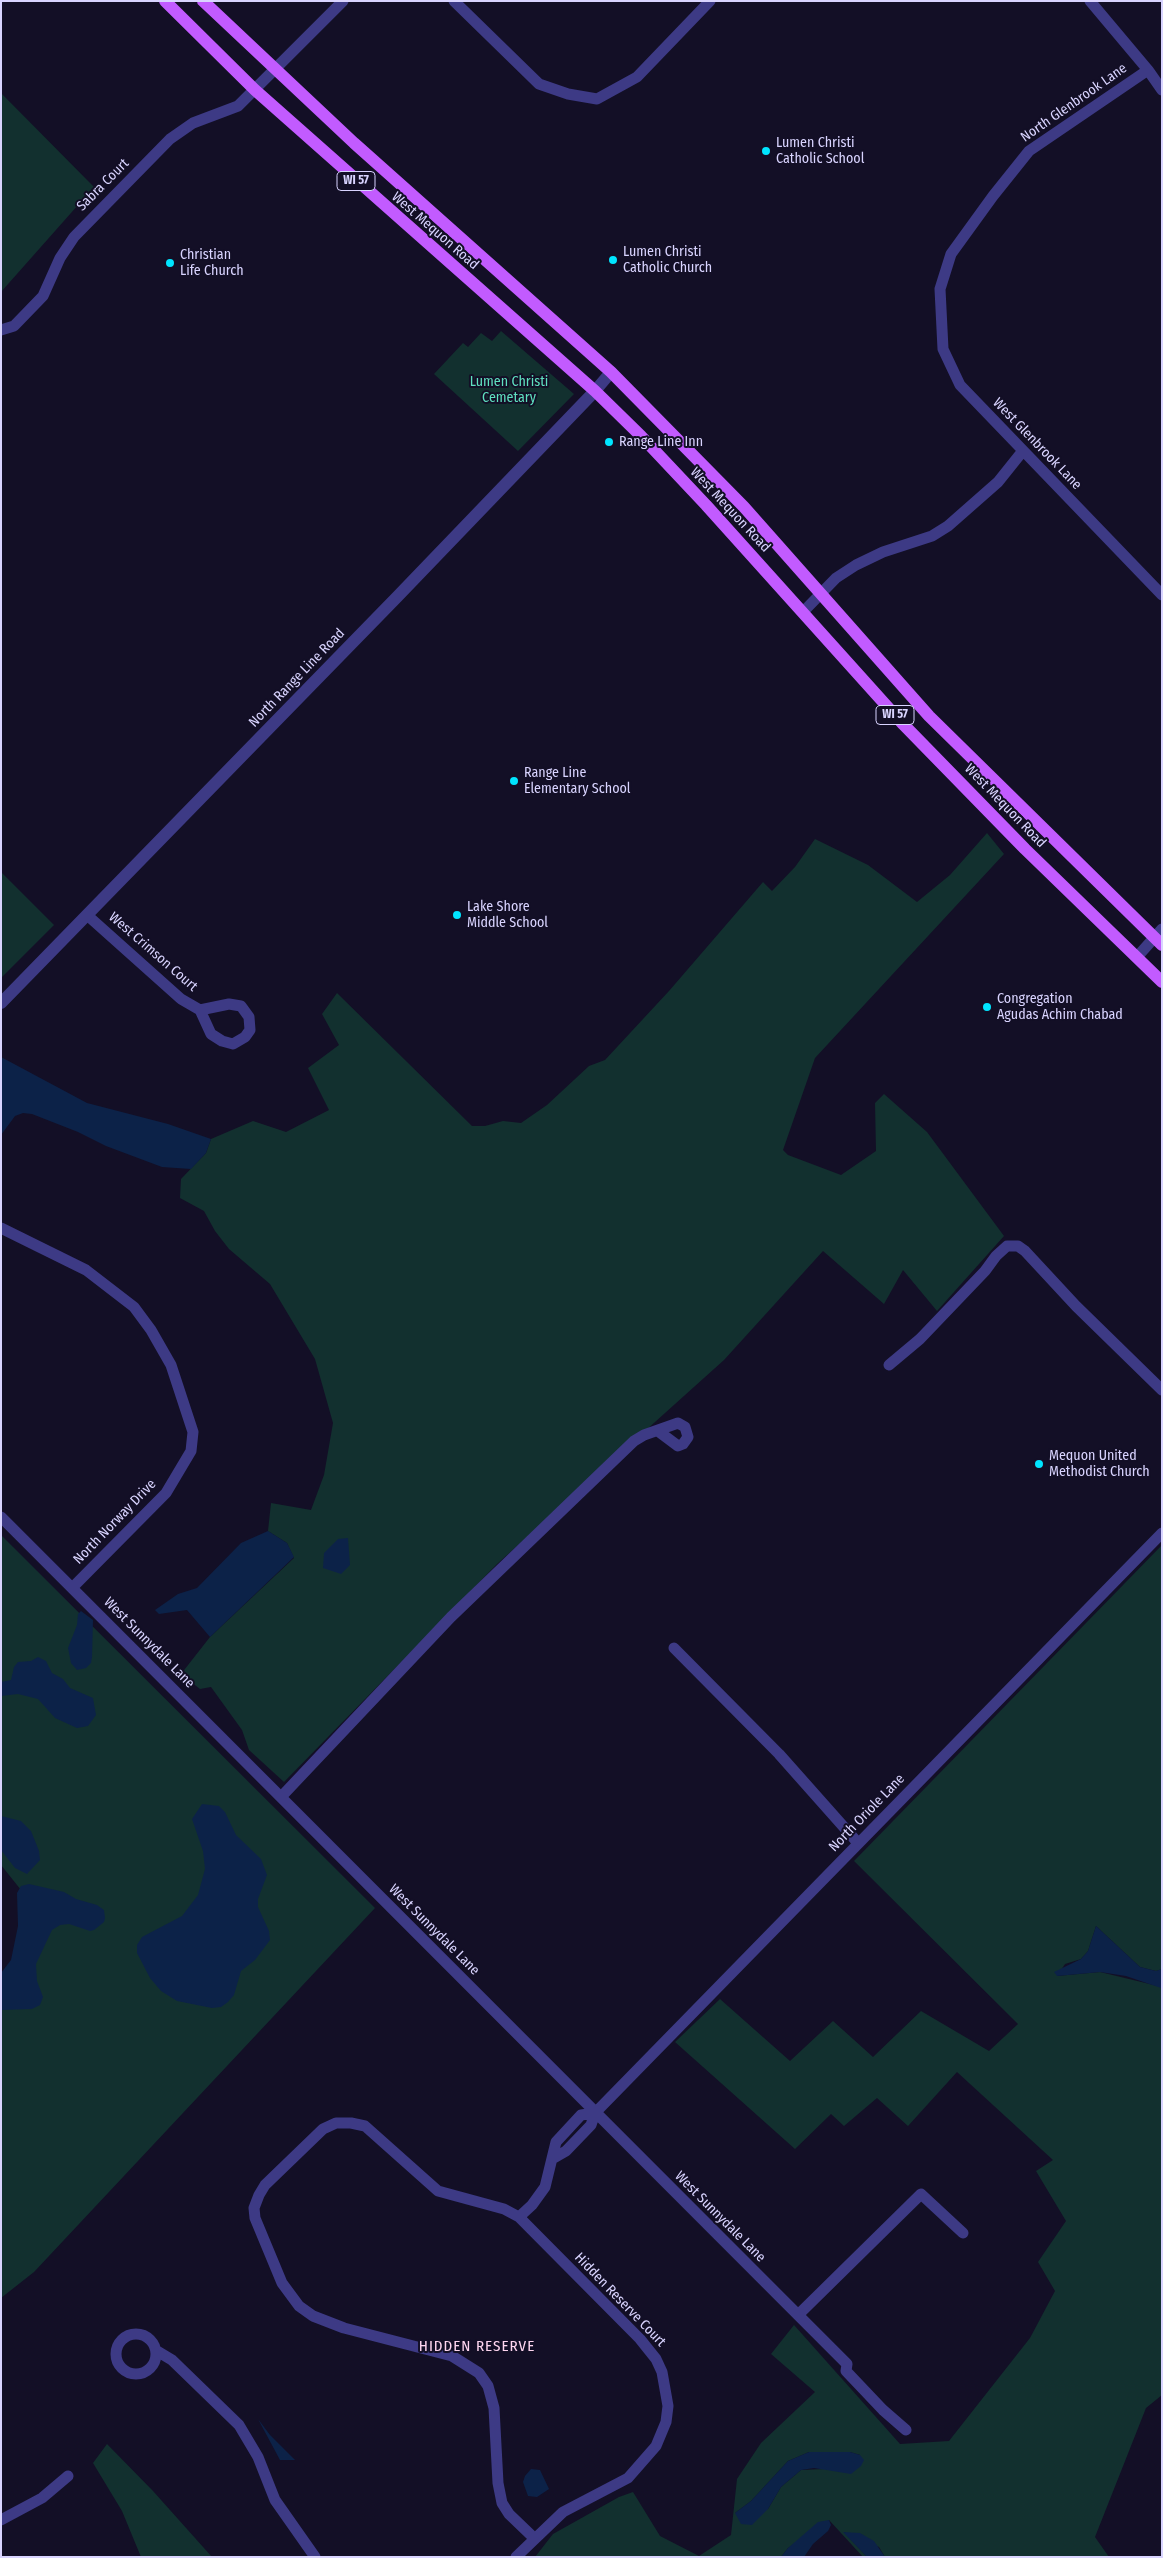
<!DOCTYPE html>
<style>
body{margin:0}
#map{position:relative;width:1163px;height:2558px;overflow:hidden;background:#130f26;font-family:"Fira Sans Condensed",sans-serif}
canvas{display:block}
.frame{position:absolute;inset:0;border:2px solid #d9d4ff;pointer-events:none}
</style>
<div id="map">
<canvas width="1163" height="2558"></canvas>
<div class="frame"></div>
</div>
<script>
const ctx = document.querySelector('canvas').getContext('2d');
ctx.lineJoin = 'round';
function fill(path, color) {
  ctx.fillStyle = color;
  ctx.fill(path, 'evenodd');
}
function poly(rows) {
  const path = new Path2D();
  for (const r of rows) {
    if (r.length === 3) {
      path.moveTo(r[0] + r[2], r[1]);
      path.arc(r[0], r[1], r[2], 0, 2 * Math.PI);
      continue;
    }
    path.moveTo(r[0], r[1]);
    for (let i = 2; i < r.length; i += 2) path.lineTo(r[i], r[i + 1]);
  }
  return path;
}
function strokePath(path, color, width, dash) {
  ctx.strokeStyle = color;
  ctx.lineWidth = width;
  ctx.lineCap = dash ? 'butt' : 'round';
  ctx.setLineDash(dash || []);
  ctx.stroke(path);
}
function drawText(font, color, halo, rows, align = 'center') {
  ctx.font = font + ' "Fira Sans Condensed",sans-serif';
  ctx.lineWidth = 4;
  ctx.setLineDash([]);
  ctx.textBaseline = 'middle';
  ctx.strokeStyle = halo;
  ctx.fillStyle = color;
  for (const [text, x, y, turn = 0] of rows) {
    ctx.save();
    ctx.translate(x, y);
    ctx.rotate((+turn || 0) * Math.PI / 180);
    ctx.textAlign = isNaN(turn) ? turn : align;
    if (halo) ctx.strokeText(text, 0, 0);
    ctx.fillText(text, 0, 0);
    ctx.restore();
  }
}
fill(poly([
 [1,93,94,187,1,292],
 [501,331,574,394,518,451,434,374,463,343,468,347,481,333,492,341],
 [987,833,1004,854,815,1058,783,1150,788,1155,841,1175,876,1151,875,1103,884,1094,927,1132,1004,1236,937,1311,903,1270,884,1304,823,1251,724,1360,497,1564,284,1782,249,1750,242,1730,211,1687,200,1689,181,1674,210,1637,294,1558,287,1543,268,1531,271,1503,311,1510,324,1475,333,1423,315,1359,270,1284,229,1249,215,1231,204,1211,180,1198,181,1179,206,1153,211,1139,253,1121,286,1132,329,1110,308,1068,339,1045,322,1014,337,993,472,1126,485,1126,503,1121,521,1123,547,1105,589,1066,605,1060,669,991,763,882,772,891,795,867,815,839,868,865,917,902,950,875],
 [1,872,54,925,1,978],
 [1,1535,375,1908,34,2272,1,2298,1,1988,12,1977,25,1895,1,1865],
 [1162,1545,1162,1969,1156,1971,1140,1967,1096,1926,1088,1951,1081,1959,1065,1964,1057,1976,1100,1972,1162,1987,1162,2395,1146,2408,1095,2537,1109,2557,885,2557,879,2547,844,2532,867,2557,863,2557,829,2520,788,2548,781,2557,535,2557,553,2534,619,2497,633,2492,660,2536,699,2556,731,2535,737,2479,761,2443,815,2392,771,2354,794,2325,900,2444,949,2441,1030,2338,1055,2291,1038,2262,1066,2221,1036,2171,1053,2160,957,2072,908,2126,877,2098,844,2126,831,2114,795,2149,675,2042,720,1999,790,2061,833,2021,873,2057,921,2011,989,2051,1018,2024,854,1861],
 [809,2452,850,2452,860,2455,824,2469,801,2470,781,2487,768,2509,735,2513,751,2501,788,2461],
 [107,2444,153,2491,212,2557,141,2557,122,2511,93,2463]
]), '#12302f');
fill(poly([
 [1,1057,87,1103,168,1124,211,1139,206,1153,191,1169,162,1167,106,1146,78,1132,32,1114,23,1113,15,1116,1,1135],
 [268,1531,287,1543,294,1557,210,1637,187,1610,159,1614,155,1610,178,1594,197,1588,241,1543],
 [348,1538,350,1565,341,1574,323,1568,324,1553,338,1539],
 [81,1611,93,1620,92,1657,91,1663,86,1668,77,1670,71,1663,68,1648,77,1625,78,1614],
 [38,1657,46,1661,52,1673,63,1679,70,1688,93,1698,96,1715,88,1726,77,1728,55,1718,38,1699,18,1694,1,1696,1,1682,11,1680,14,1667,18,1662,31,1661],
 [202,1804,219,1806,225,1812,236,1835,261,1859,267,1875,258,1899,258,1907,269,1931,270,1940,255,1960,241,1971,234,1995,228,2002,221,2007,212,2008,177,2001,161,1991,150,1978,137,1953,137,1945,142,1937,182,1916,198,1895,205,1869,203,1851,192,1819],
 [1,1816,21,1821,31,1831,39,1851,40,1860,27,1874,15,1868,1,1850],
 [29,1884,64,1892,76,1899,97,1905,104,1910,105,1918,104,1922,94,1930,90,1931,69,1924,60,1925,52,1930,36,1964,37,1981,43,1997,40,2005,32,2009,1,2010,1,1973,11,1960,18,1926,17,1893,21,1886],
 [1096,1926,1140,1967,1156,1971,1162,1969,1161,1988,1126,1976,1100,1972,1057,1976,1054,1972,1081,1959,1088,1951],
 [258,2419,270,2435,295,2460,280,2460],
 [809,2452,850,2452,860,2455,864,2460,861,2466,851,2474,814,2468,801,2470,781,2487,768,2509,752,2525,741,2524,735,2513,751,2501,788,2461],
 [531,2469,540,2470,549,2489,537,2497,528,2496,523,2482,525,2476],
 [829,2520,831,2525,828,2531,813,2544,804,2557,781,2557,788,2548,818,2522],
 [843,2532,860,2533,874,2541,885,2557,867,2557]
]), '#0c2248');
strokePath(poly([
 [454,1,539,84,568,94,597,99,637,77,710,1],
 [1090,1,1148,70,1162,90],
 [1148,70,1029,151,993,196,951,254,940,289,943,349,960,385,1162,595],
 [1,330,14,326,43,296,60,258,74,237,170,139,193,123,238,106,343,1],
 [803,612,836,578,856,565,883,552,932,536,948,526,998,482,1022,452],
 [87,915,181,999,200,1010,211,1034,222,1041,233,1044,245,1037,250,1030,249,1017,241,1006,229,1004,200,1010],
 [1137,957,1162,929],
 [1,1228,86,1270,134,1307,151,1330,171,1365,193,1432,191,1451,166,1493,73,1587],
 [889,1365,920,1339,985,1271,996,1256,1007,1246,1018,1246,1025,1251,1076,1306,1162,1390],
 [1,1517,847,2364,846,2371,883,2410,906,2430],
 [674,1648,779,1754,858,1843],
 [281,1797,451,1617,634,1441,644,1435,678,1423,685,1427,688,1437,683,1444,678,1446,658,1431],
 [552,2159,566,2151,591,2125,595,2113,1162,1533],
 [519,2217,532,2205,545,2187,556,2142,581,2115,595,2113],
 [798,2315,921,2194,963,2233],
 [136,2354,20],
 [157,2351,172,2360,239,2425,258,2457,275,2500,315,2557],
 [1,2520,42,2498,68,2476],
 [516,2557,563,2512,628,2478,656,2446,666,2422,668,2406,662,2372,656,2359,640,2339,519,2217,504,2209,438,2191,365,2126,351,2123,336,2123,323,2129,265,2185,259,2195,254,2208,255,2218,282,2283,299,2306,313,2316,344,2328,452,2356,479,2373,488,2386,494,2408,498,2483,502,2503,509,2514,534,2538]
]), '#3d3a85', 11);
strokePath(poly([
 [1,1003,397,597,595,391,611,372]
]), '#3d3a85', 12);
strokePath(poly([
 [165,1,255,90,595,391,641,436,706,505,902,723,1025,849,1162,982],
 [203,1,354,143,611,372,744,507,929,716,1162,945]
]), '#c25bff', 12);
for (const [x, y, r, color] of [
 [766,151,5,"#00e5ff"],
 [613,260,5,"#00e5ff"],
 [170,263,5,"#00e5ff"],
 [609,442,5,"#00e5ff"],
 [514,781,5,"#00e5ff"],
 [457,915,5,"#00e5ff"],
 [987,1007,5,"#00e5ff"],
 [1039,1464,5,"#00e5ff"]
]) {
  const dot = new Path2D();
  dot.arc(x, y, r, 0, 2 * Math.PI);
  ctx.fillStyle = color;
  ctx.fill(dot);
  strokePath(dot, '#130f26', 2);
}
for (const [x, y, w] of [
 [356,181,38],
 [895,715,38]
]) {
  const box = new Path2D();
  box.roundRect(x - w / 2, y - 9.5, w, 19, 4);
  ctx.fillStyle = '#130f26';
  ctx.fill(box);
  strokePath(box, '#d9d4ff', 1);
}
drawText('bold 12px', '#d9d4ff', null, [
 ["WI 57",356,181],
 ["WI 57",895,715]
]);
drawText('14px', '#d9d4ff', '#130f26', [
 ["North Glenbrook Lane",1074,103,-35],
 ["Sabra Court",103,185,-45],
 ["West Mequon Road",435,231,41],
 ["West Glenbrook Lane",1037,444,46],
 ["West Mequon Road",730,510,47],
 ["North Range Line Road",297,678,-46],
 ["West Mequon Road",1005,806,46],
 ["West Crimson Court",153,952,41],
 ["North Norway Drive",115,1522,-46],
 ["West Sunnydale Lane",149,1643,45],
 ["North Oriole Lane",867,1813,-46],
 ["West Sunnydale Lane",434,1930,45],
 ["West Sunnydale Lane",720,2217,45],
 ["Hidden Reserve Court",620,2300,46]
]);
drawText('14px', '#d9d4ff', '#130f26', [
 ["Lumen Christi",776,143],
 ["Catholic School",776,159],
 ["Lumen Christi",623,252],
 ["Catholic Church",623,268],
 ["Christian",180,255],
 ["Life Church",180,271],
 ["Range Line Inn",619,442],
 ["Range Line",524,773],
 ["Elementary School",524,789],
 ["Lake Shore",467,907],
 ["Middle School",467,923],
 ["Congregation",997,999],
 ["Agudas Achim Chabad",997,1015],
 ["Mequon United",1049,1456],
 ["Methodist Church",1049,1472]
], 'left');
drawText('14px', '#5fe0c0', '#130f26', [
 ["Lumen Christi",509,382],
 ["Cemetary",509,398]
]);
ctx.letterSpacing = '1px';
drawText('15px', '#ffd6f0', '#130f26', [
 ["HIDDEN RESERVE",477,2347]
]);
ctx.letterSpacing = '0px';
</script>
